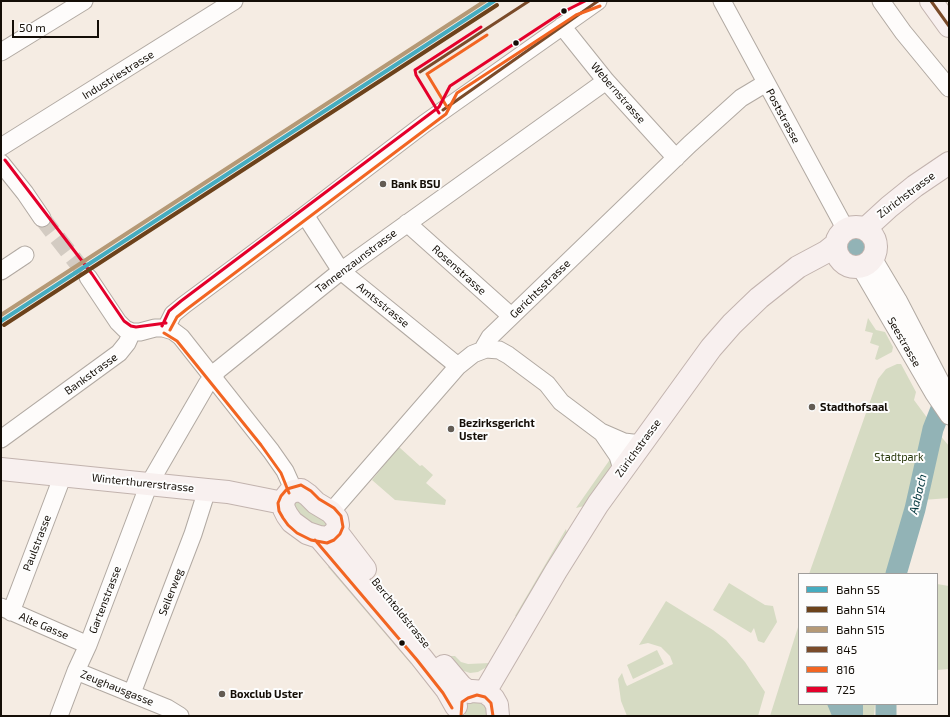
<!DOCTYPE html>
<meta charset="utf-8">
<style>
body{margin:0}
#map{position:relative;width:950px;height:717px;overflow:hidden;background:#f5ece3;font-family:"Exo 2",sans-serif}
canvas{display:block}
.frame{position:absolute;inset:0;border:2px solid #140e07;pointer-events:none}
.legend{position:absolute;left:798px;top:573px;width:140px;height:132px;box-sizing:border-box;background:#fdfdfd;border:1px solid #a09d9b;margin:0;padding:5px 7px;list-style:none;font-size:12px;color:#140e07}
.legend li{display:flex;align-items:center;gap:8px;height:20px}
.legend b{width:20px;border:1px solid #a09d9b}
.scale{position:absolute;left:12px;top:20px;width:87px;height:18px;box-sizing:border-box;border:2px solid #140e07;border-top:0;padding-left:5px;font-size:12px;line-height:14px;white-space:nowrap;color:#140e07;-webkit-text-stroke:3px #fdfdfd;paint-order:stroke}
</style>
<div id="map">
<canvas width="950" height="717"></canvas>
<div class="frame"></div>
<ul class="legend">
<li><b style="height:5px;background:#45acc0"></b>Bahn S5</li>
<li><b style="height:5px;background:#6c421b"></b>Bahn S14</li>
<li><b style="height:5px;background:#b59976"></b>Bahn S15</li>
<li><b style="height:5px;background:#7a4b2a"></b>845</li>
<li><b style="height:5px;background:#f26522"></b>816</li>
<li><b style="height:5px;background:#e4002b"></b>725</li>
</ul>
<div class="scale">50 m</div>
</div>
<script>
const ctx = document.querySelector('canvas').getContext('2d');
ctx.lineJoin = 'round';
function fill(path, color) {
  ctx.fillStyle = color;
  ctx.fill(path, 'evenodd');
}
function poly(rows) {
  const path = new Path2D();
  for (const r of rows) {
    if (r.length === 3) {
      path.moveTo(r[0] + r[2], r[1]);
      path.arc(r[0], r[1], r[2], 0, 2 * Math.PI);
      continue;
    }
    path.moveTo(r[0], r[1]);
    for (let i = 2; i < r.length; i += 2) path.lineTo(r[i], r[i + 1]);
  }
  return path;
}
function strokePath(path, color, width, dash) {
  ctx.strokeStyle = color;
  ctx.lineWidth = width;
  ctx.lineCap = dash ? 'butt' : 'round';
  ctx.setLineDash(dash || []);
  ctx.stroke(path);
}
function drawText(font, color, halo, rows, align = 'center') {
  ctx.font = font + ' "Exo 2",sans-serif';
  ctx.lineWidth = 4;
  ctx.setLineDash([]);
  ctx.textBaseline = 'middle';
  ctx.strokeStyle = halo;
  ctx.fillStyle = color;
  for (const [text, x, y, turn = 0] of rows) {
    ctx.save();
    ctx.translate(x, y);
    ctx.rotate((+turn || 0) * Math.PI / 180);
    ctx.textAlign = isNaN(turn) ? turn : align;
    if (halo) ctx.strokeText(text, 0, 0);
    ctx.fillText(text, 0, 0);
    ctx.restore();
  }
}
fill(poly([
 [868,318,876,330,885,332,893,347,892,352,877,360,875,359,879,346,870,343,873,333,865,331],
 [897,364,901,364,916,392,914,400,939,434,949,446,949,498,910,501,888,574,809,574,878,379,886,369],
 [399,447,420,466,422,465,433,475,426,483,446,500,445,505,395,500,372,480],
 [611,458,613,465,584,506,576,508],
 [292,498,317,510,330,528,308,528,289,501],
 [566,529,567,534,519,617,515,616],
 [331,565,413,662,411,664,328,567],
 [729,583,765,605,773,606,777,622,764,643,758,641,754,628,751,633,713,610],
 [937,584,949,586,949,669,937,670],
 [666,601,713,630,726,640,745,662,765,692,758,716,627,716,621,701,618,679,622,673,625,682,627,686,673,664,670,656,661,647,648,643,639,645],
 [799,624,799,704,875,704,874,716,770,716],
 [657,650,664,664,633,679,627,665],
 [450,656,455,656,461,662,468,664,490,663,485,668,478,672,470,673,461,670,449,657],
 [469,701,483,701,487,709,487,716,465,716,465,708]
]), '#d6dbc3');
fill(poly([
 [856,247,10],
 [827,704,863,704,863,716,832,716]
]), '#92b3b6');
strokePath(poly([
 [896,574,915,509,933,429,944,401,949,392],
 [886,716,886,704]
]), '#92b3b6', 21);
strokePath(poly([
 [42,218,88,277]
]), '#d3cbc2', 17, [17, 8]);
const minor = poly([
 [722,1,846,230],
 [881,1,903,32,949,88],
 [562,26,606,81,676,158],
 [1,52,84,1],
 [1,147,234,1],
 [1,163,25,193,42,218],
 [305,215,341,271,458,366],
 [407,223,511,316],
 [873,258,898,300,949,398],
 [860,267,934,394,949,416],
 [1,271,25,255],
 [88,277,118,322,125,329,132,332,140,332,155,328,163,328,173,331,181,337,271,451,285,471,294,491],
 [166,328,173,314,184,305,305,215,424,124,598,1],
 [483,349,490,337,690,144,741,98,766,83],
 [603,434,618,456,622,469],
 [1,439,119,353,127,343,132,332],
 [331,512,458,366,473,354,486,349,499,350,508,355,547,384,561,402,601,432,624,442,641,444],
 [1,607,88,645],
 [11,612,63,475],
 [76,671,167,708,180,716],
 [132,693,193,534,207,490],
 [59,716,76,671,88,645,149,484,207,384,218,370,341,271,606,81]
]);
const major = poly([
 [931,1,949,26],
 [856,247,20],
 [865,229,889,207,915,186,949,163],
 [1,469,207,490,228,492,283,503],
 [301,490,308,495,316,503,331,512,337,519,338,525,336,531,331,536,327,538,319,537,307,533,292,522,287,515,284,509,283,503,285,498,289,493,294,491,301,490],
 [336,531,365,569],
 [319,537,421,657,447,690,456,706],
 [444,666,461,686,469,692],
 [472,691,485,692,493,698,497,705,498,716],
 [485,692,556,571,598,504,711,348,732,324,759,298,798,267,826,252,836,244]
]);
strokePath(minor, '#b1a9a2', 19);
strokePath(major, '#c2b3ae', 24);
strokePath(minor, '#fefcfb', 17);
strokePath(major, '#f8f0ef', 22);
strokePath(poly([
 [931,1,949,26],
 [420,72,529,1],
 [443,110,598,1]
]), '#7a4b2a', 3);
strokePath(poly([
 [447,107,427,74,487,35],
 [170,330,177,317,187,309,446,114,457,93,567,21,576,15,600,6],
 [164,333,177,341,261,445,281,473,289,493],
 [301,485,311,491,319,499,334,508,341,516,343,527,340,534,334,540,327,543,311,540,297,533,288,525,283,518,279,511,278,503,281,496,287,489,301,485],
 [315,540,417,660,443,693,452,708],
 [461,716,462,702,468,698,477,695,485,697,491,703,493,716]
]), '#f26522', 3);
strokePath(poly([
 [439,113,416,75,415,70,481,27],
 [5,160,92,274,124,321,131,326,136,327,166,323],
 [162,326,169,311,181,301,439,107,450,86,561,13,585,1]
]), '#e4002b', 3);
strokePath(poly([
 [1,321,494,1]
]), '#45acc0', 4);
strokePath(poly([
 [4,325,497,5]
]), '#6c421b', 4);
strokePath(poly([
 [1,315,485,1]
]), '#b59976', 4);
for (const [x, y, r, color] of [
 [564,11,3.5,"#140e07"],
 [516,43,3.5,"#140e07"],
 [383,184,4,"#635c54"],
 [812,407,4,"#635c54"],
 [451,429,4,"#635c54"],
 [402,643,3.5,"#140e07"],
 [222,694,4,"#635c54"]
]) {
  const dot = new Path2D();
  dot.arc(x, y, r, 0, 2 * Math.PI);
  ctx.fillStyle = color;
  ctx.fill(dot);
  strokePath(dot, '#fdfdfd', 1.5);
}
drawText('11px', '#140e07', '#fdfdfd', [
 ["Industriestrasse",118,75,-32],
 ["Webernstrasse",618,93,49],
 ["Poststrasse",783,116,62],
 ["Zürichstrasse",906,195,-37],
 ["Tannenzaunstrasse",356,261,-37],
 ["Rosenstrasse",459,270,42],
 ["Gerichtsstrasse",540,289,-44],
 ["Amtsstrasse",383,305,39],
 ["Seestrasse",904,342,60],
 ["Bankstrasse",91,374,-36],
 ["Zürichstrasse",638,448,-54],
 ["Winterthurerstrasse",143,483,6],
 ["Paulstrasse",37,543,-69],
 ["Seilerweg",171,592,-69],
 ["Gartenstrasse",105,600,-69],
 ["Berchtoldstrasse",401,613,51],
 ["Alte Gasse",44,626,23],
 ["Zeughausgasse",117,688,22]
]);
drawText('bold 11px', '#140e07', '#fdfdfd', [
 ["Bank BSU",391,184],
 ["Stadthofsaal",820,407],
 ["Bezirksgericht",459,423],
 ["Uster",459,436],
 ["Boxclub Uster",230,694]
], 'left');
drawText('11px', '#2b3a0e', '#fdfdfd', [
 ["Stadtpark",899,457]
]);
drawText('italic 12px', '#01363d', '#fdfdfd', [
 ["Aabach",918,494,-76]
]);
</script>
